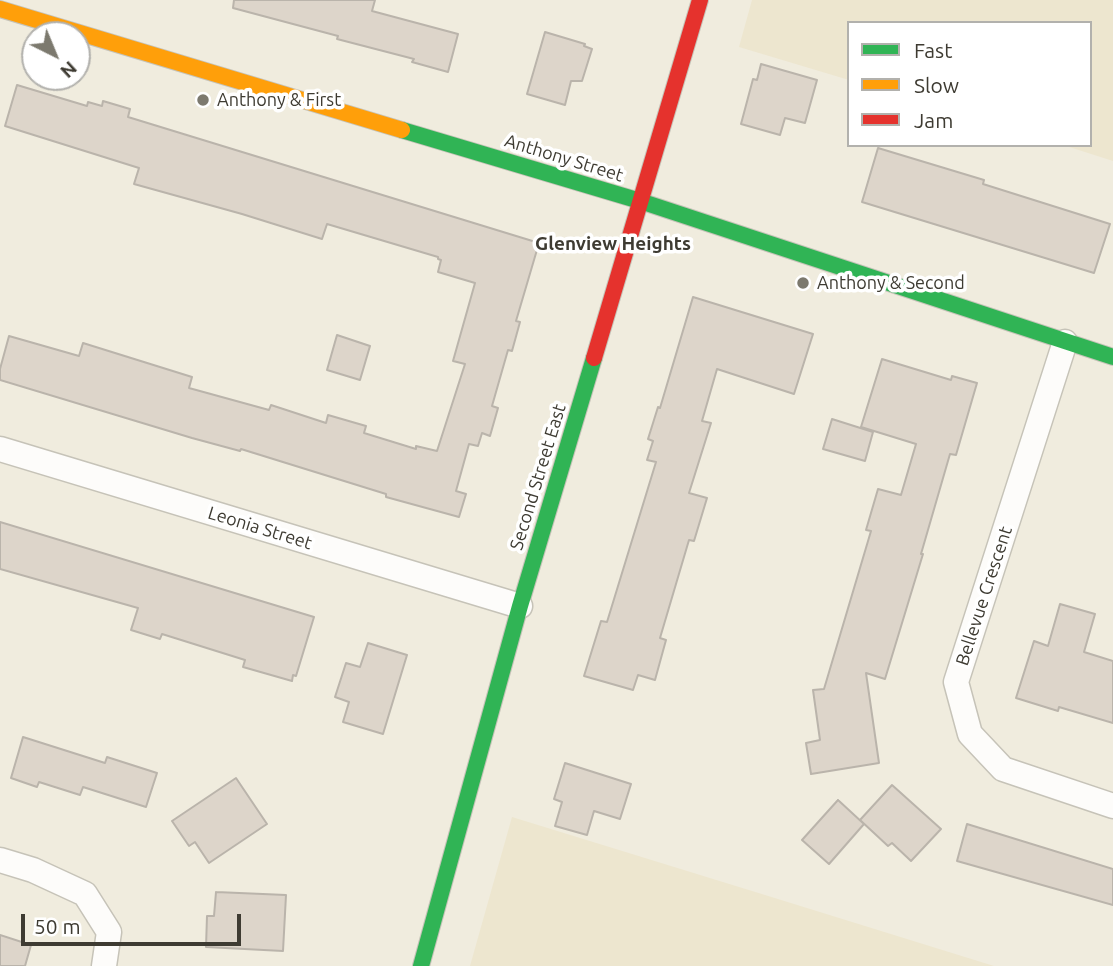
<!DOCTYPE html>
<style>
body{margin:0}
#map{position:relative;width:1113px;height:966px;overflow:hidden;background:#f0ecde;font-family:Ubuntu,sans-serif}
canvas{display:block}
.legend{position:absolute;left:847px;top:21px;width:245px;height:126px;box-sizing:border-box;background:#fff;border:2px solid #b2b1ad;margin:0;padding:9px 12px;list-style:none;font-size:21px;color:#3e3b32}
.legend li{display:flex;align-items:center;gap:14px;height:35px}
.legend b{width:35px;border:2px solid #b2b1ad}
.north{position:absolute;left:21px;top:21px;width:70px;height:70px;box-sizing:border-box;background:#fff;border:2px solid #b2b1ad;border-radius:50%;rotate:137deg;font-size:19px;font-weight:700;line-height:28px;text-align:center;color:#3e3b32}
.north::after{content:'';display:block;margin:auto;width:24px;height:32px;background:#7c796e;clip-path:polygon(50% 0,100% 100%,50% 72%,0 100%)}
.scale{position:absolute;left:21px;top:914px;width:220px;height:32px;box-sizing:border-box;border:4px solid #3e3b32;border-top:0;padding-left:9px;font-size:21px;line-height:24px;white-space:nowrap;color:#3e3b32;-webkit-text-stroke:5px #fff;paint-order:stroke}
</style>
<div id="map">
<canvas width="1113" height="966"></canvas>
<ul class="legend">
<li><b style="height:9px;background:#30b455"></b>Fast</li>
<li><b style="height:9px;background:#ff9f0a"></b>Slow</li>
<li><b style="height:9px;background:#e5322d"></b>Jam</li>
</ul>
<div class="north">N</div>
<div class="scale">50 m</div>
</div>
<script>
const ctx = document.querySelector('canvas').getContext('2d');
ctx.lineJoin = 'round';
function fill(path, color) {
  ctx.fillStyle = color;
  ctx.fill(path, 'evenodd');
}
function poly(rows) {
  const path = new Path2D();
  for (const r of rows) {
    path.moveTo(r[0], r[1]);
    for (let i = 2; i < r.length; i += 2) path.lineTo(r[i], r[i + 1]);
  }
  return path;
}
function strokePath(path, color, width, dash) {
  ctx.strokeStyle = color;
  ctx.lineWidth = width;
  ctx.lineCap = dash ? 'butt' : 'round';
  ctx.setLineDash(dash || []);
  ctx.stroke(path);
}
function drawText(font, color, halo, rows, align = 'center') {
  ctx.font = font + ' Ubuntu,sans-serif';
  ctx.lineWidth = 7;
  ctx.setLineDash([]);
  ctx.textBaseline = 'middle';
  ctx.strokeStyle = halo;
  ctx.fillStyle = color;
  for (const [text, x, y, turn = 0] of rows) {
    ctx.save();
    ctx.translate(x, y);
    ctx.rotate((+turn || 0) * Math.PI / 180);
    ctx.textAlign = isNaN(turn) ? turn : align;
    if (halo) ctx.strokeText(text, 0, 0);
    ctx.fillText(text, 0, 0);
    ctx.restore();
  }
}
fill(poly([
 [752,0,1113,0,1113,161,1063,145,1090,145,1090,23,849,23,849,80,739,47],
 [512,817,765,895,994,966,470,966]
]), '#ede6cf');
const building = poly([
 [234,0,375,0,372,11,458,34,448,72,412,62,414,59,337,39,338,36,233,8,234,0],
 [545,32,585,44,584,46,592,49,582,81,571,81,565,105,527,94,545,32],
 [761,64,817,80,805,123,785,118,780,135,741,124,753,79,757,80,761,64],
 [17,85,87,106,88,102,102,106,103,101,130,109,128,117,539,243,516,321,520,322,512,351,508,350,492,406,498,408,490,436,482,433,478,446,469,444,456,491,466,494,459,517,386,497,386,494,241,449,240,451,192,438,0,380,0,369,9,336,79,356,83,343,192,377,189,388,269,410,271,405,326,423,328,415,366,426,364,433,416,449,416,446,437,451,465,364,453,361,475,283,438,272,441,260,438,259,438,257,327,224,322,239,242,214,134,184,139,168,5,126,17,85],
 [878,148,984,180,983,184,1110,224,1094,273,862,202,878,148],
 [693,297,813,334,794,394,717,369,702,421,711,423,689,493,707,498,694,541,689,540,660,638,666,640,655,680,638,675,633,690,584,676,601,621,607,622,656,462,647,460,653,441,648,439,658,407,660,408,693,297],
 [337,335,370,346,360,380,327,370,337,335],
 [882,359,951,380,952,376,977,383,956,455,950,454,921,554,923,554,885,679,866,673,879,763,811,774,806,743,820,740,813,690,824,689,871,531,866,530,878,489,901,495,916,444,861,427,882,359],
 [832,419,873,432,865,461,823,449,832,419],
 [0,522,314,617,296,676,293,675,292,681,243,667,245,660,162,634,160,639,131,630,138,608,0,569,0,522],
 [1060,604,1095,614,1084,652,1113,661,1113,723,1059,707,1058,711,1016,698,1034,641,1048,646,1060,604],
 [368,643,407,655,383,734,343,722,349,702,335,697,346,663,360,667,368,643],
 [23,737,105,763,107,757,157,773,146,807,83,787,80,795,39,782,37,787,11,778,23,737],
 [565,763,631,784,620,819,594,811,587,835,555,826,562,802,554,799,565,763],
 [236,778,267,824,209,863,195,842,189,846,172,821,236,778],
 [892,785,941,829,911,861,892,843,888,846,860,820,892,785],
 [838,800,864,824,829,864,802,840,838,800],
 [967,824,1113,869,1113,905,957,861,967,824],
 [216,892,286,895,283,951,206,947,207,916,214,916,216,892],
 [0,935,31,945,25,966,0,966,0,935]
]);
fill(building, '#ddd5ca');
strokePath(building, '#bab4ab', 2);
const street = poly([
 [1065,342,956,682,970,734,1003,769,1113,806],
 [0,449,520,606],
 [0,860,33,870,85,894,109,932,104,966]
]);
const fast = poly([
 [402,130,640,201,1113,357],
 [421,966,520,606,594,358]
]);
const slow = poly([
 [0,9,402,130]
]);
const jam = poly([
 [594,358,700,0]
]);
strokePath(street, '#c6c3b8', 27);
strokePath(fast, '#c6c3b8', 18);
strokePath(slow, '#c6c3b8', 18);
strokePath(jam, '#c6c3b8', 18);
strokePath(street, '#fdfcfa', 24);
strokePath(fast, '#30b455', 16);
strokePath(slow, '#ff9f0a', 16);
strokePath(jam, '#e5322d', 16);
for (const [x, y, r, color] of [
 [203,100,7,"#7c796e"],
 [803,283,7,"#7c796e"]
]) {
  const dot = new Path2D();
  dot.arc(x, y, r, 0, 2 * Math.PI);
  ctx.fillStyle = color;
  ctx.fill(dot);
  strokePath(dot, '#fff', 2.5);
}
drawText('18px', '#3e3b32', '#fff', [
 ["Anthony & First",217,100],
 ["Anthony & Second",817,283]
], 'left');
drawText('18px', '#3e3b32', '#fff', [
 ["Anthony Street",564,158,17],
 ["Second Street East",538,477,-73],
 ["Leonia Street",260,528,17],
 ["Bellevue Crescent",984,596,-72]
]);
drawText('bold 19px', '#3e3b32', '#fff', [
 ["Glenview Heights",613,244]
]);
</script>
